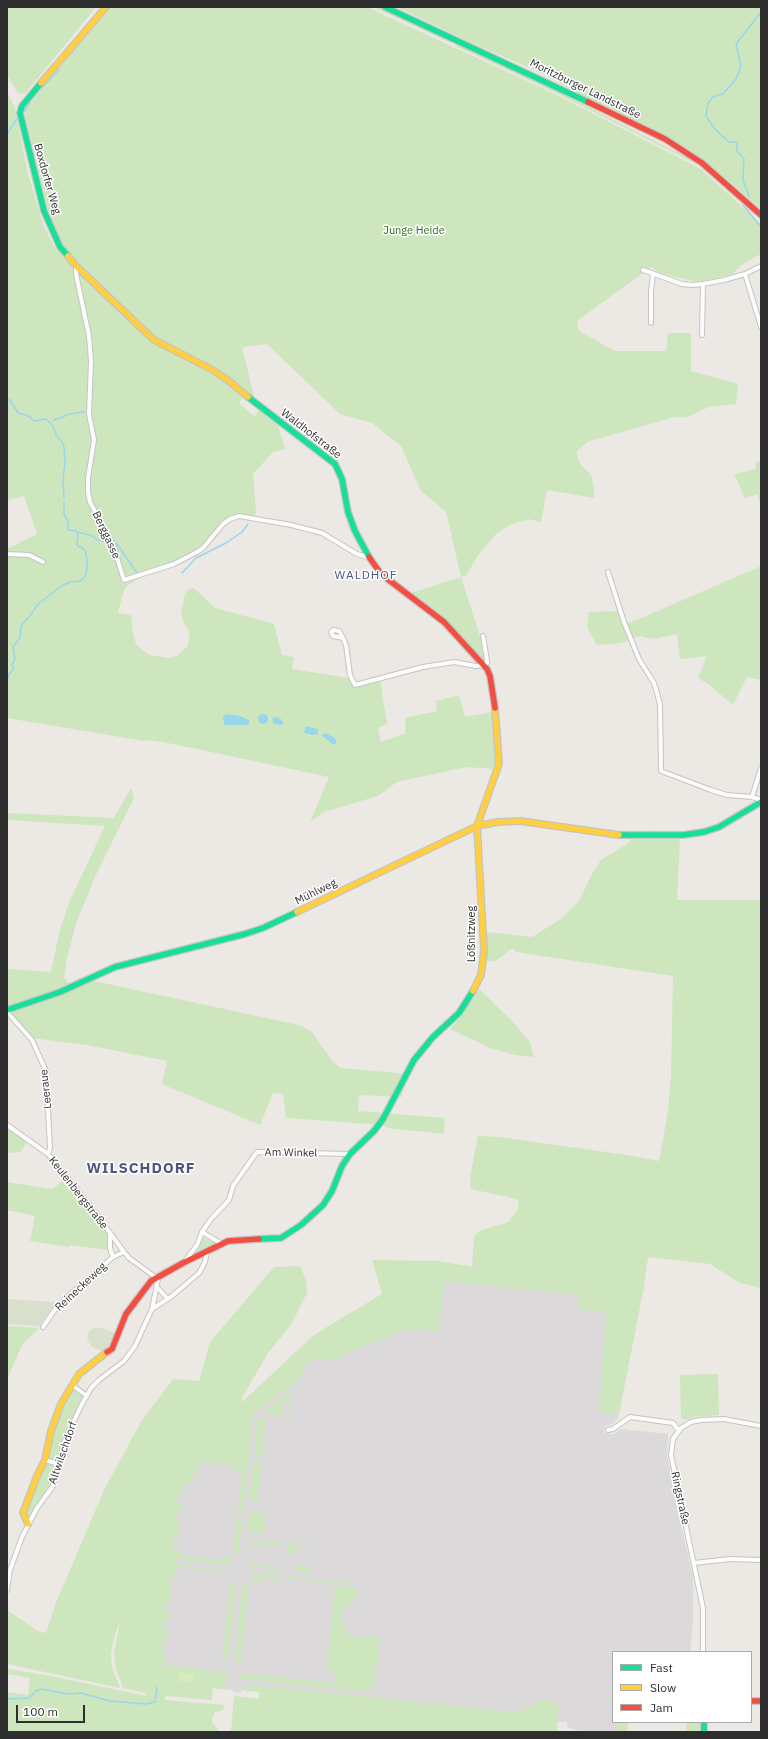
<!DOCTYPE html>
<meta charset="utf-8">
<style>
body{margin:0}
#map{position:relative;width:768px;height:1739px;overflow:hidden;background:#ece8e4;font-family:"IBM Plex Sans",sans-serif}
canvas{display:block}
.frame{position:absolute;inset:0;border:8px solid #2e2e2e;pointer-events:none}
.legend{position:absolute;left:612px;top:1651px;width:140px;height:72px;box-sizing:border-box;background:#fff;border:1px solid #ababab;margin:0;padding:5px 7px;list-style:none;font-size:12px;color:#2e2e2e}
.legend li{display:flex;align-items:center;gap:8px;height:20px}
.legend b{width:20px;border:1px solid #ababab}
.scale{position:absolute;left:16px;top:1705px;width:69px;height:18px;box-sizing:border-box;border:2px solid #2e2e2e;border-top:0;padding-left:5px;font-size:12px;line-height:14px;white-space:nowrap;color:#2e2e2e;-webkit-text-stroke:3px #fff;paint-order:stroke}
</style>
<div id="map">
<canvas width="768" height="1739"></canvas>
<div class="frame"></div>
<ul class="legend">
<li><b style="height:5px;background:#16e098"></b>Fast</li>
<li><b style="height:5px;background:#ffcf43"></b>Slow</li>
<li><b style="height:5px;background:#f24e42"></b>Jam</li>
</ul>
<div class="scale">100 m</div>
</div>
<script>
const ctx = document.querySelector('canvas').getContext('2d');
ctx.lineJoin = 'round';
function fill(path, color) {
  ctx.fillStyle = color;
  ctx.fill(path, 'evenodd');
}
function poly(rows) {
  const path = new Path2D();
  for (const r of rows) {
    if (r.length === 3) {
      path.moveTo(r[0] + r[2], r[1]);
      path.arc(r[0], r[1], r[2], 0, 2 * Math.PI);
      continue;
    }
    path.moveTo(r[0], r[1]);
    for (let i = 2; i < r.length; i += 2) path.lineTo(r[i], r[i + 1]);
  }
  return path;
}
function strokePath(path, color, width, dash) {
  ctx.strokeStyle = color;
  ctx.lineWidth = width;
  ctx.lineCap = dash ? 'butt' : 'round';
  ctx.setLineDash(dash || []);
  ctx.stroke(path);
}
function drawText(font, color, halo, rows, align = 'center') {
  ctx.font = font + ' "IBM Plex Sans",sans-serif';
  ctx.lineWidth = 3;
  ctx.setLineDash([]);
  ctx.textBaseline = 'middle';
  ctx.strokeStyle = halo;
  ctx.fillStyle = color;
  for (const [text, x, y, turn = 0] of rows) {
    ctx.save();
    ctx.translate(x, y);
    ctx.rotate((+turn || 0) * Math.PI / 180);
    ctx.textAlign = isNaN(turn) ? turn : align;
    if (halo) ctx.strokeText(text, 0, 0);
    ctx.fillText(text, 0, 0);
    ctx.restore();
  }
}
fill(poly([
 [437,1261,515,1274,644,1286,618,1418,612,1424,605,1426,604,1433,614,1434,621,1429,668,1434,667,1456,673,1483,672,1487,693,1577,693,1623,690,1652,613,1652,613,1722,616,1722,618,1732,592,1732,577,1730,567,1727,567,1722,558,1722,557,1726,261,1692,241,1690,241,1693,234,1692,234,1690,148,1682,165,1520,193,1449,314,1335]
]), '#dcd9db');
fill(poly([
 [7,7,96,7,25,94,18,93,7,75],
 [108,7,367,7,555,94,701,169,761,224,761,254,741,265,733,274,698,282,659,273,651,267,577,321,579,331,615,351,666,351,668,333,691,333,691,371,738,384,736,404,709,407,685,418,682,417,674,417,587,442,577,451,578,460,582,466,591,475,594,487,594,498,547,490,541,522,528,519,510,525,496,534,478,555,466,576,461,577,481,639,486,660,482,661,411,593,461,577,446,512,421,491,401,446,372,423,340,414,267,344,242,347,255,400,213,367,173,348,156,337,76,263,63,247,50,218,25,115,28,106],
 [373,7,378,7,452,41,451,43],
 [397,7,761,7,761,209,728,180,703,161,633,121,534,70,470,42],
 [456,42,557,91,696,162,694,163,556,93,456,46,454,43],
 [7,91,15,108,28,174,43,224,56,250,153,342,210,371,228,384,243,397,239,403,255,417,258,410,278,425,285,449,273,452,253,474,256,513,253,519,239,517,230,520,224,524,198,553,141,576,127,586,124,590,118,613,131,615,133,633,136,644,141,649,150,655,169,658,178,655,188,645,190,632,184,623,181,614,184,597,188,589,194,588,215,608,274,624,282,655,294,657,292,669,349,678,354,687,380,679,387,724,378,727,381,742,406,733,405,718,437,711,436,701,459,695,465,717,492,712,496,738,495,769,466,767,397,782,378,796,324,812,310,822,329,777,173,744,149,740,144,741,7,718,7,549,37,534,24,496,9,500,7,495],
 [761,461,761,506,757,494,745,498,734,474,756,469,755,462],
 [761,566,761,680,747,677,733,705,708,684,698,678,707,656,680,659,677,634,653,639,639,636,621,643,597,645,587,627,589,612,617,611,623,626],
 [131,788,134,798,95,877,77,921,67,957,64,977,67,982,71,983,80,978,299,1025,311,1031,332,1061,341,1068,408,1074,403,1087,402,1097,359,1095,358,1111,445,1118,444,1134,388,1128,383,1125,286,1118,283,1094,273,1093,260,1125,162,1084,167,1061,87,1045,32,1038,7,1008,7,969,51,972,60,929,70,900,105,826,7,820,7,813,114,818],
 [655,830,655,839,680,839,677,900,761,900,761,1288,740,1283,710,1264,648,1257,644,1286,619,1414,598,1412,607,1312,578,1309,580,1295,445,1281,439,1331,407,1329,379,1341,355,1350,337,1359,314,1360,306,1365,302,1371,299,1380,255,1413,253,1418,243,1510,238,1512,242,1471,234,1470,229,1468,229,1464,202,1461,202,1465,198,1467,196,1476,192,1476,191,1483,185,1485,183,1493,179,1493,178,1503,181,1503,181,1511,177,1511,176,1521,180,1522,178,1535,174,1535,173,1545,177,1546,177,1550,180,1552,179,1560,176,1560,176,1564,229,1571,229,1572,176,1567,174,1580,169,1580,169,1589,172,1590,171,1602,167,1602,166,1612,170,1613,169,1620,165,1620,164,1629,168,1630,167,1642,163,1642,162,1652,166,1653,165,1665,227,1672,225,1689,213,1688,212,1700,165,1696,165,1700,224,1705,223,1710,214,1713,212,1719,213,1724,219,1730,219,1732,9,1732,7,1728,7,1692,28,1695,30,1678,7,1674,8,1669,51,1676,146,1696,146,1693,123,1688,116,1669,114,1654,120,1621,113,1641,111,1655,112,1667,120,1688,7,1664,7,1610,38,1631,46,1633,55,1605,104,1490,141,1422,173,1379,199,1381,210,1342,274,1267,300,1266,306,1280,307,1293,291,1325,268,1353,242,1398,242,1402,314,1335,382,1294,372,1260,437,1261,472,1267,474,1237,479,1231,508,1222,518,1209,519,1201,512,1198,471,1189,470,1176,478,1136,500,1137,627,1155,659,1161,668,1111,671,1074,673,976,516,952,513,948,494,962,485,960,487,932,532,937,561,919,579,901,593,872,601,860,630,842,631,831,651,832],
 [479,989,512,1021,530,1042,534,1057,515,1055,490,1048,450,1029,463,1014],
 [7,1128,27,1142,20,1152,7,1153],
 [65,1179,87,1207,86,1208,90,1213,92,1212,108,1233,108,1250,70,1245,69,1247,30,1241,35,1216,7,1210,7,1182,52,1189],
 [203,1237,214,1243,215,1245,194,1255],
 [7,1326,38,1328,39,1329,23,1343,7,1380],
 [718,1374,719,1415,693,1417,685,1420,681,1418,680,1375],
 [72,1388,83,1397,59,1450,57,1462,47,1460,55,1421],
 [291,1391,290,1415,288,1415,289,1402,284,1401,282,1416,263,1414,264,1412],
 [259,1418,266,1419,262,1458,256,1457,254,1454,257,1421],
 [255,1462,262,1462,257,1501,251,1500,249,1498,253,1464],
 [46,1463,56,1465,52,1482,28,1519,25,1516,26,1511],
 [249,1512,266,1513,264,1533,251,1532,248,1529],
 [237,1516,240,1516,242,1520,239,1551,238,1553,233,1553],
 [252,1540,261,1540,260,1545,250,1544,248,1564,280,1567,280,1570,250,1567,247,1564,249,1543],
 [265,1541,283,1543,282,1547,264,1545],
 [287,1543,308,1545,308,1547,296,1546,295,1555,288,1554],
 [182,1556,221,1560,222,1556,231,1557,229,1565,181,1560],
 [293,1565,312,1567,311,1573,293,1571],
 [251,1572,279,1575,279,1578,250,1575],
 [284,1576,310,1578,310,1581,284,1578],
 [252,1577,278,1580,278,1581,261,1580,260,1583,252,1582],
 [313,1579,345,1582,345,1585,313,1581],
 [230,1584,233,1584,236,1588,228,1657,226,1660,222,1660],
 [244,1586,249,1586,241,1662,236,1661,235,1658,242,1589],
 [335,1586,357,1588,356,1600,347,1604,342,1613,342,1624,347,1633,354,1637,362,1639,363,1635,381,1637,374,1689,369,1692,241,1679,242,1673,335,1683,336,1671,327,1670],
 [254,1685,514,1712,522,1710,541,1700,555,1701,559,1708,557,1726,558,1732,231,1732,234,1696,259,1699,259,1692,242,1690,243,1686,251,1687],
 [616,1722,628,1722,627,1732,618,1732],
 [687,1722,701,1722,702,1732,686,1732]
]), '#cee6be');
fill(poly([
 [7,1299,55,1302,56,1303,39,1326,7,1324],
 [95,1327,105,1329,114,1333,114,1340,110,1346,104,1352,92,1347,87,1340,89,1331]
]), '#d8e0cc');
fill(poly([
 [179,1672,195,1674,194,1682,179,1681]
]), '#d9eabb');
fill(poly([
 [263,719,5],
 [226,714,240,716,249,720,249,724,247,725,224,725,223,716],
 [274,717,280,718,284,724,282,725,274,724,272,719],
 [306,726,318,729,318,734,312,735,304,733],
 [326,733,336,739,336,743,334,745,321,735]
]), '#99d6ec');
strokePath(poly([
 [23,114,33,97,59,70],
 [7,134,17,119],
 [749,196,743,180,744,159,737,151,737,142,729,142,714,128,706,116,708,103,713,97,723,94,736,79,741,66,736,44,761,12],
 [743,205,761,227],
 [7,400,10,400,18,413,29,416,34,421,46,419,53,426,57,437,61,440,64,447,65,463,63,479,64,498],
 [54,420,70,414,84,412],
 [77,532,93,536,97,540,107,542],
 [114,543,117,544,137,573],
 [182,573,196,558,226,543,242,532,248,524],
 [7,681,9,674,14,669,12,665,15,659,13,647,20,638,21,626,33,612,37,605,61,586,70,582,80,581,85,577,87,569,87,558,85,550,77,545,78,534,76,531,69,530,68,528,68,522,64,514,64,503],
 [7,1699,29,1698,36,1691,41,1689,68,1694,81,1693,110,1701,146,1704,155,1702,157,1687]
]), '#99d6ec', 1.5);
const street = poly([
 [76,266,76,274,89,336,91,361,89,414,94,440,88,478,88,492,90,502,113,545,124,580,174,564,197,552,203,548,223,524,230,519,239,516,291,525,322,533,357,554,370,558],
 [643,270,682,284,692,285,703,284,724,280,745,274,761,266],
 [745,274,761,327],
 [651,323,651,291,653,274],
 [702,335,703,284],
 [7,554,29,555,43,562],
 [608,572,624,622,639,659,654,683,657,693,660,704,661,771,711,790,727,795,752,797,761,800],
 [343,638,333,636,331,632,333,630,339,631,343,638,346,645,350,675,355,685,423,667,454,662,476,666,484,665,487,663,487,660,483,636],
 [752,797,761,768],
 [7,1012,32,1040,46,1071,50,1148,48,1154],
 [7,1125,48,1154,88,1203,124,1252,129,1258,158,1279,152,1309,135,1346,124,1361,99,1380,91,1388,81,1406,64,1442,53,1486,37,1508,22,1537,10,1570,7,1590],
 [202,1232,222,1244],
 [110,1234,110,1248,113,1257],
 [185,1261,197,1245,202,1232,211,1219,229,1200,233,1186,257,1152,350,1154],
 [156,1286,168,1299],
 [152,1309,172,1296,199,1273,205,1262,207,1251],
 [43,1327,56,1308,65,1299,113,1257,124,1252],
 [72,1385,87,1396],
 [608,1430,613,1429,630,1417,673,1423,679,1431],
 [45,1460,59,1464],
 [694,1563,730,1559,761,1560],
 [703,1652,703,1608,671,1455,673,1439,681,1428,691,1422,701,1420,724,1419,761,1426]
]);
const fast = poly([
 [385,7,588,102],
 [41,83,22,106,20,113,44,211,60,247,68,256],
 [248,397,335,464,342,479,348,512,355,531,369,557],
 [619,835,683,835,704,832,719,827,761,802],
 [7,1010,60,992,115,967,245,934,263,928,297,912],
 [259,1239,281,1238,301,1225,323,1205,332,1191,342,1166,350,1154,374,1131,383,1119,414,1060,433,1037,459,1013,473,991],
 [704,1722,704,1732]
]);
const slow = poly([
 [41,83,106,7],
 [68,256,76,266,154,340,211,369,229,381,248,397],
 [297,912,477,826,498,822,520,821,619,835],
 [473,991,481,975,484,951,477,826,499,764,495,708],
 [28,1524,23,1513,37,1476,45,1460,51,1431,61,1404,79,1374,107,1352]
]);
const jam = poly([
 [588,102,665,139,702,163,761,215],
 [369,557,381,574,444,622,487,669,490,676,495,708],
 [107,1352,112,1349,126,1314,151,1281,183,1263,228,1241,259,1239],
 [751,1701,761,1701]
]);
strokePath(street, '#c5c4c5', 6);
strokePath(fast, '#c5c4c5', 8);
strokePath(slow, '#c5c4c5', 8);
strokePath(jam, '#c5c4c5', 8);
strokePath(street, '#fcfcfb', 4);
strokePath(fast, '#16e098', 5.5);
strokePath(slow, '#ffcf43', 5.5);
strokePath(jam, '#f24e42', 5.5);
drawText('11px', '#2e2e2e', '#fff', [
 ["Moritzburger Landstraße",585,89,26],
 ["Boxdorfer Weg",47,179,74],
 ["Waldhofstraße",311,434,38],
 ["Berggasse",106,535,65],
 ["Mühlweg",316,892,-26],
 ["Lößnitzweg",472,934,-90],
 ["Leeraue",46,1089,-96],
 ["Am Winkel",291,1153,1],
 ["Keulenbergstraße",78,1193,52],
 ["Reineckeweg",81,1287,-43],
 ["Altwilschdorf",63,1453,-71],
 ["Ringstraße",680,1498,78]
]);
drawText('11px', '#2c6e1b', '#fff', [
 ["Junge Heide",414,231]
]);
ctx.letterSpacing = '1px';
drawText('12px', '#4d5680', '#fff', [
 ["WALDHOF",366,576]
]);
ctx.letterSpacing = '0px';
ctx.letterSpacing = '1px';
drawText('bold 15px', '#4d5680', '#fff', [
 ["WILSCHDORF",141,1169]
]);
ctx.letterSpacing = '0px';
</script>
